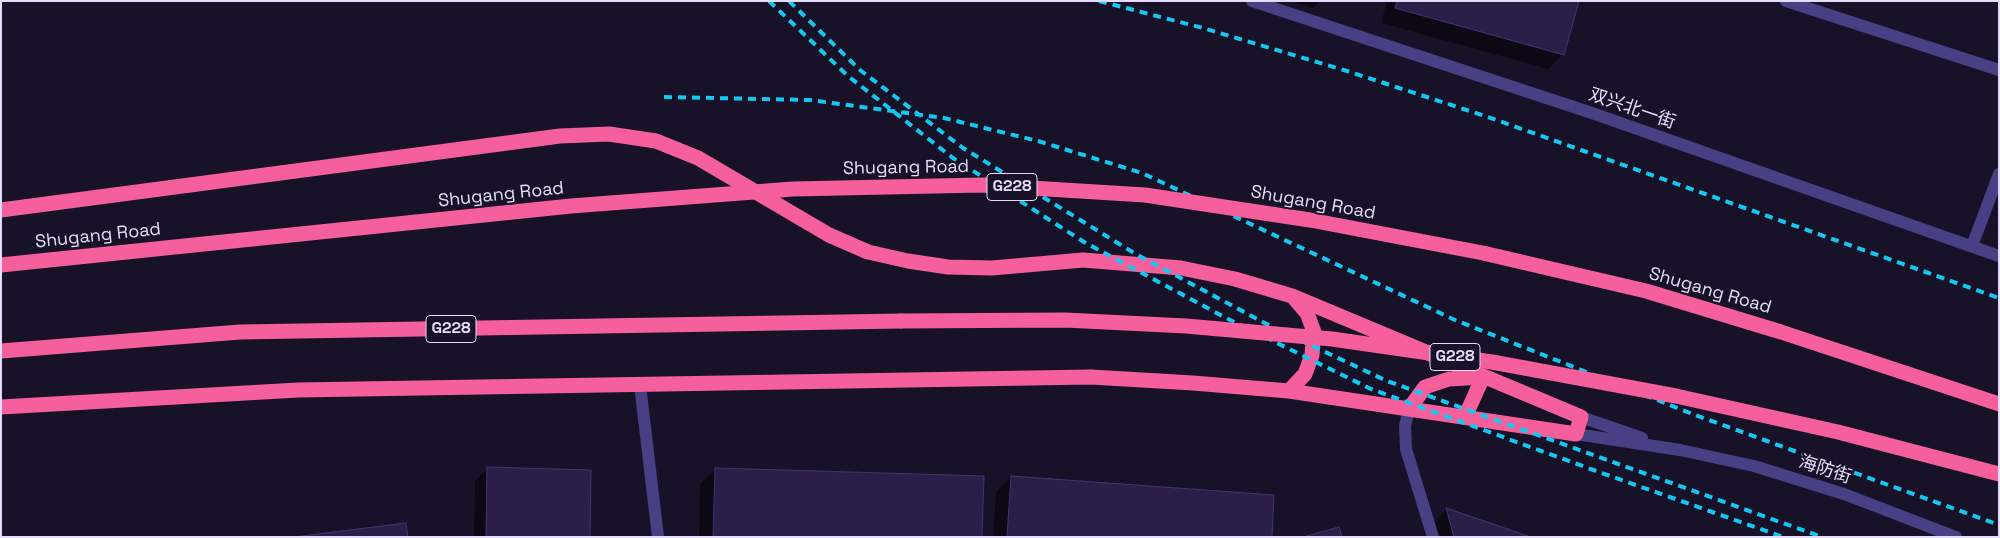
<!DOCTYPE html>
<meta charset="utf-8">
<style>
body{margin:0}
#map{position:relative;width:2000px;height:538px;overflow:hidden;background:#181229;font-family:"Space Grotesk",sans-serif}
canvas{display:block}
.frame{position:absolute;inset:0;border:2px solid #e3dcfd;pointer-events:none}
</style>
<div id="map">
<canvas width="2000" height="538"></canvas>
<div class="frame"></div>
</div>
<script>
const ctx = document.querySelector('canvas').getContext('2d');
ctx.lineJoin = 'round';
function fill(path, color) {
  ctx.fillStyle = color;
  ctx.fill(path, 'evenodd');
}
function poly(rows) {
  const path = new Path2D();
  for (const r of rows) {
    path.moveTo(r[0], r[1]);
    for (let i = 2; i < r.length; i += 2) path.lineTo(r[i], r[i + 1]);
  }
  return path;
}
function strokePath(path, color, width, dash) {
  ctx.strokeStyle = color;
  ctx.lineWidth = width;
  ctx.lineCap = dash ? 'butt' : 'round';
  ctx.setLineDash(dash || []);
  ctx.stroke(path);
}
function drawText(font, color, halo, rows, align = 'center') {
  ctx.font = font + ' "Space Grotesk","Noto Sans SC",sans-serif';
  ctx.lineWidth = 4;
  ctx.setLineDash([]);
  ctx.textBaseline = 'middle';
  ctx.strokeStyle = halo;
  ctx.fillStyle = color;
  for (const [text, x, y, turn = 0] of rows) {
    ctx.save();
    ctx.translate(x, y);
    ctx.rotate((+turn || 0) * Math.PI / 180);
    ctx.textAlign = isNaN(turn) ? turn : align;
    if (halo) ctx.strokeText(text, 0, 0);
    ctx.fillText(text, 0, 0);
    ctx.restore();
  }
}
fill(poly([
 [1290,1,1320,1,1313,8],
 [1387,1,1578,1,1563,54,1548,69,1381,23],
 [487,469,589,537,474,537,475,481],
 [716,469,981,537,699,537,700,484],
 [1011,477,1270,537,993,537,996,492],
 [1447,509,1527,537,1435,537,1432,524]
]), '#0007');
const building = poly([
 [1397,1,1579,1,1564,55,1395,8,1397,1],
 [487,467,591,470,590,537,486,537,487,467],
 [715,468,984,476,982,537,713,537,715,468],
 [1011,476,1274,495,1272,537,1007,537,1011,476],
 [1446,508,1531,537,1454,537,1446,508],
 [406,523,408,537,294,537,406,523],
 [1339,527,1342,537,1303,537,1339,527]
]);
fill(building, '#2b1f49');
strokePath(building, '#453373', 1);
strokePath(poly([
 [1252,1,1592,113,1999,256],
 [1786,1,1999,70],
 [1972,246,1999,174],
 [640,385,658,537],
 [1409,409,1405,426,1406,449,1433,537],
 [1581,417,1642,438],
 [1576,434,1680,450,1754,466,1844,494,1956,537]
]), '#484085', 12);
strokePath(poly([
 [1,210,560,136,609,134,656,141,698,158,829,235,868,252,908,261,948,267,992,268,1083,260,1181,268,1235,279,1292,296,1581,417,1576,434,1289,391,1193,383,1091,377,298,390,1,407],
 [1,351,240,332,901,321],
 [1289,391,1305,374,1312,355,1314,332,1307,313,1295,299],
 [1409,409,1425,387,1449,379,1483,377,1465,417]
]), '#f55f9b', 15);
strokePath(poly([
 [769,1,848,76,953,158,1084,242,1228,319,1371,389,1599,472,1783,537],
 [789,1,860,70,963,148,1134,253,1272,327,1387,381,1822,537],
 [1099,1,1203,28,1347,71,1485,116,1999,298],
 [664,97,810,100,944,118,1038,141,1142,173,1455,320,1695,415,1999,525]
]), '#14c9f1', 4, [8, 6]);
strokePath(poly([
 [1,265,571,206,793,189,982,185,1145,195,1310,220,1483,253,1646,291,1781,332,1999,404],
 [901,321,1065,320,1186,326,1332,339,1492,362,1676,396,1838,432,1999,474]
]), '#f55f9b', 15);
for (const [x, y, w] of [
 [1012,187,50],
 [451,329,50],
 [1455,357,50]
]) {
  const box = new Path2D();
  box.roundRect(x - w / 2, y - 13.5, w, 27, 4);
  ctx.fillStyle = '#181229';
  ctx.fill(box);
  strokePath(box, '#e3dcfd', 1);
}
drawText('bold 16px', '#e3dcfd', null, [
 ["G228",1012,187],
 ["G228",451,329],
 ["G228",1455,357]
]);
drawText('18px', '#e3dcfd', '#181229', [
 ["双兴北一街",1632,109,19],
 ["Shugang Road",906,168,-1],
 ["Shugang Road",501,195,-6],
 ["Shugang Road",1313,203,10],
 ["Shugang Road",98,236,-6],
 ["Shugang Road",1710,291,16],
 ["海防街",1825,470,18]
]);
</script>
